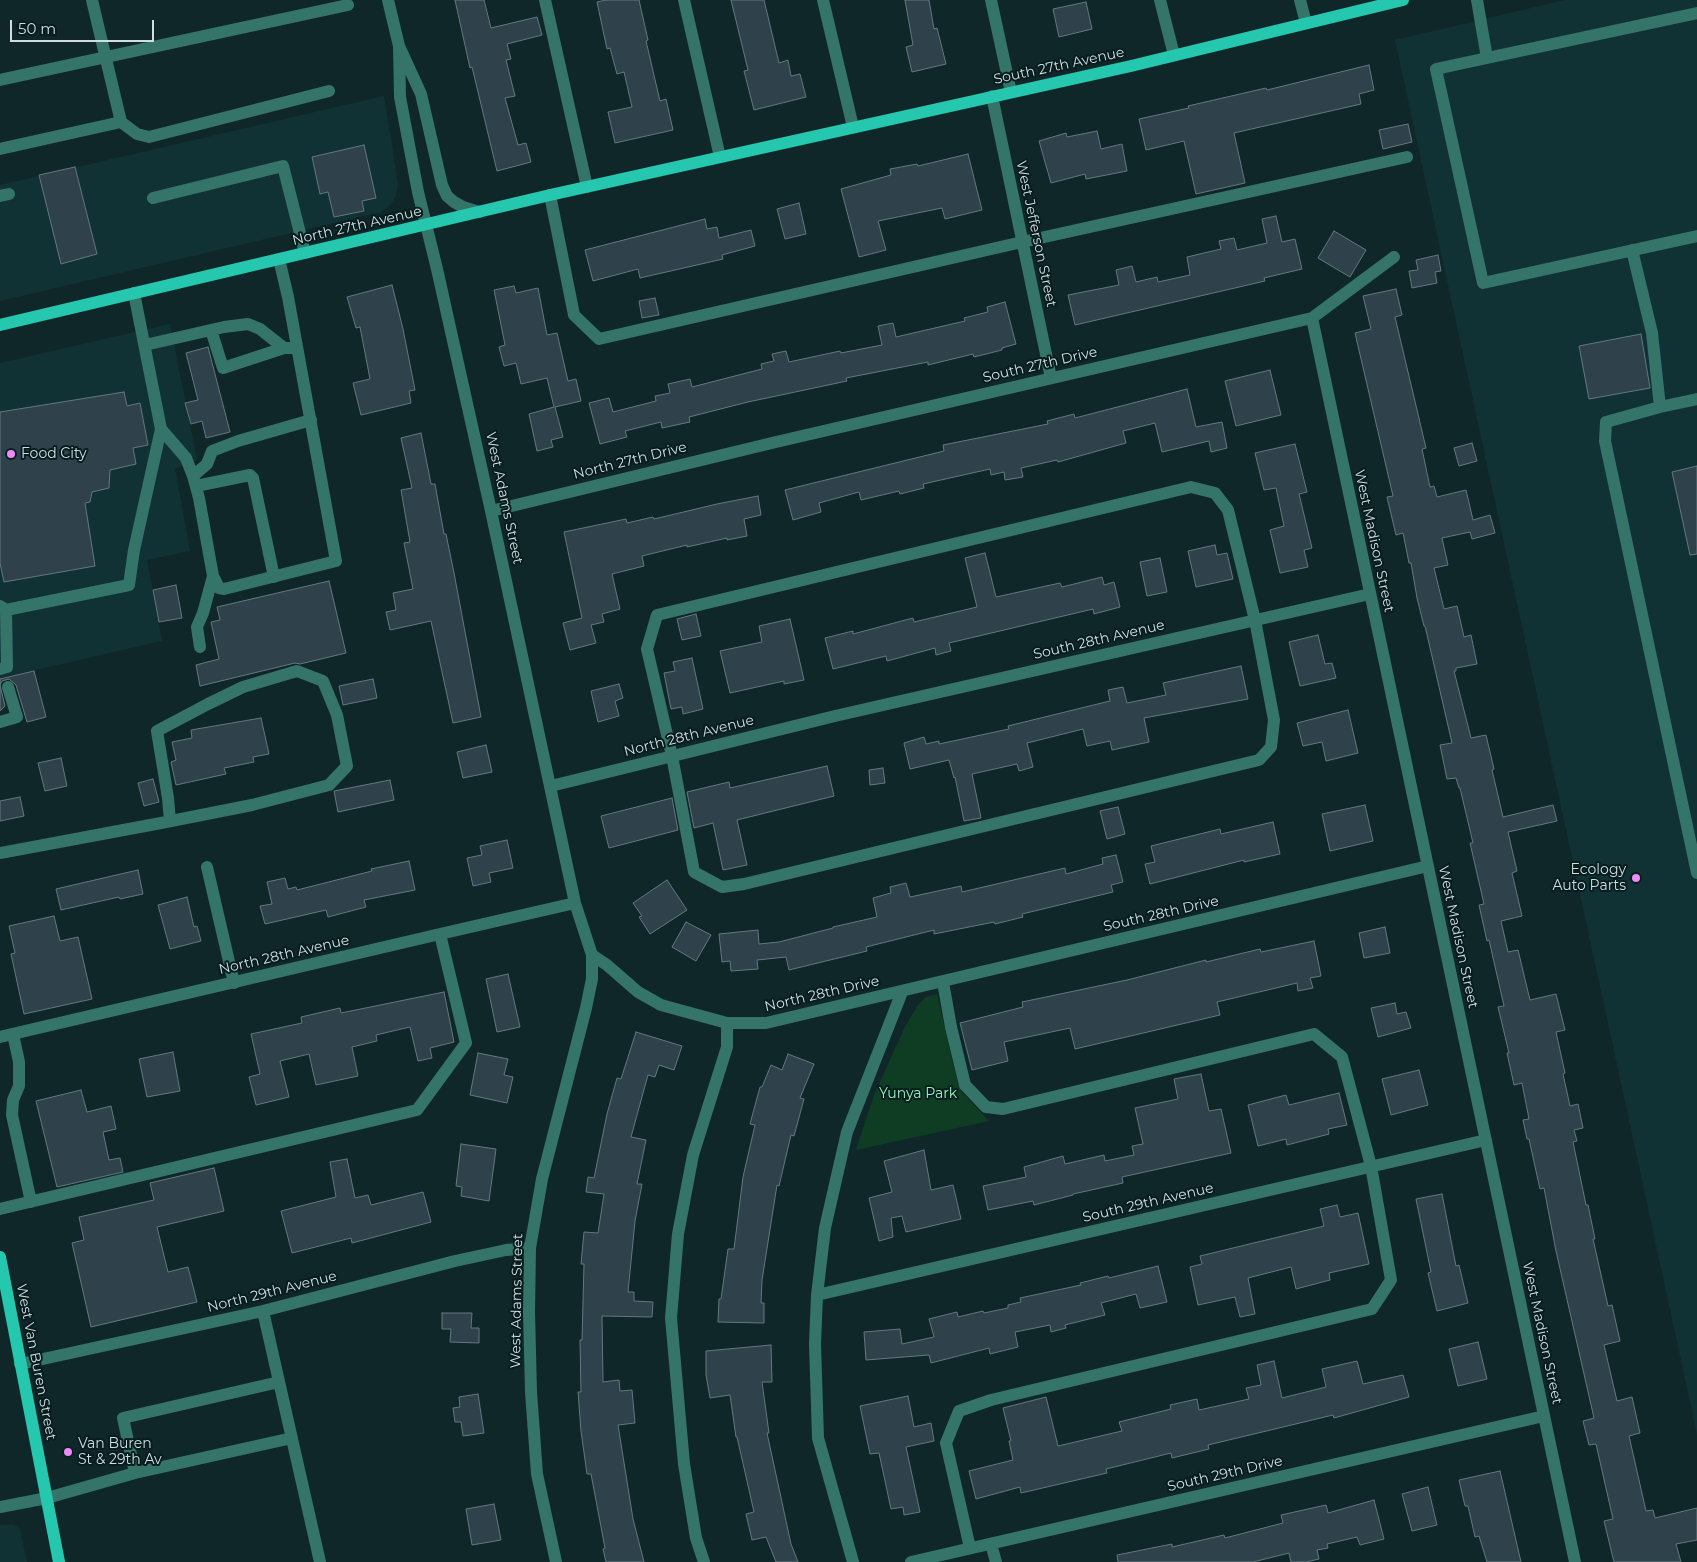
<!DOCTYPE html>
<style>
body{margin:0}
#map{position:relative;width:1697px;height:1562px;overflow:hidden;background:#102729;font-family:Montserrat,sans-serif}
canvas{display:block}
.scale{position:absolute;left:10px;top:20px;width:144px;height:22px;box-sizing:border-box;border:2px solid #d1dee0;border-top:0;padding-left:6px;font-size:15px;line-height:18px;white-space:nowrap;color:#d1dee0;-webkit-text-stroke:4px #071d1f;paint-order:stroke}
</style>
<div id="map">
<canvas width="1697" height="1562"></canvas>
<div class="scale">50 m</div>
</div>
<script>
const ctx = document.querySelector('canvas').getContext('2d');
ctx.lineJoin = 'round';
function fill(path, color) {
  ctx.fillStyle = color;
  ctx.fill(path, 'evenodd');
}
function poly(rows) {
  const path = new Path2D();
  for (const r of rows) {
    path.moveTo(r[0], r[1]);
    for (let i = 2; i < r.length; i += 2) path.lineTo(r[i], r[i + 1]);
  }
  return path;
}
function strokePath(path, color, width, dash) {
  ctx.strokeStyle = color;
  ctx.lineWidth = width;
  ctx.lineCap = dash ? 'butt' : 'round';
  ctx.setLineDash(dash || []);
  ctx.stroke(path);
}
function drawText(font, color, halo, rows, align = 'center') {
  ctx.font = font + ' Montserrat,sans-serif';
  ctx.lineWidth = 4;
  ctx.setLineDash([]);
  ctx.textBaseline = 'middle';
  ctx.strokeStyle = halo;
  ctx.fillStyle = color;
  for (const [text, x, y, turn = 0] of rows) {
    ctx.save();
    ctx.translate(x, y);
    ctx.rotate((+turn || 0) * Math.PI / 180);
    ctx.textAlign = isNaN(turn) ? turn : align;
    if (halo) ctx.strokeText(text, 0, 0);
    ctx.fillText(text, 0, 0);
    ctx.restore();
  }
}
fill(poly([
 [1565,0,1697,0,1697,1434,1395,40],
 [384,96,398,184,396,197,389,206,381,212,0,301,0,185],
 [170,324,197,460,175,469,190,551,147,560,162,641,0,678,0,363],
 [0,1525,14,1525,20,1529,27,1562,0,1562]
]), '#113234');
fill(poly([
 [937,994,957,1081,962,1092,989,1121,856,1150,874,1095,905,1027,918,1005,926,997]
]), '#0f3d24');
const building = poly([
 [455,0,484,0,491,28,537,17,542,35,507,44,511,59,506,60,515,96,505,98,518,145,526,143,531,162,497,171,472,67,470,68,455,0],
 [606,0,639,0,648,40,646,41,660,101,666,99,673,130,615,143,608,112,632,107,624,72,617,74,610,48,607,49,597,2,606,0],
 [731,0,764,0,779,63,788,60,791,76,800,74,806,97,754,110,744,71,748,70,731,0],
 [905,0,929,0,934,29,937,28,946,64,912,72,906,47,913,45,905,0],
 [1086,2,1092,29,1059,37,1053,9,1086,2],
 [1369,65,1374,90,1359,94,1361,104,1234,133,1245,183,1196,194,1184,141,1146,150,1139,119,1189,108,1188,106,1266,88,1267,90,1369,65],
 [1408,124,1412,142,1383,149,1379,130,1408,124],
 [1097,131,1101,149,1122,144,1127,171,1086,179,1085,174,1051,183,1039,141,1066,133,1067,137,1097,131],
 [364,145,376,198,362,201,364,211,334,217,328,192,320,194,312,157,364,145],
 [968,154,982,210,945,219,942,208,878,221,886,250,859,257,841,189,891,175,890,169,917,164,918,166,968,154],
 [75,167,97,254,61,264,39,175,75,167],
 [799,203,806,234,785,239,777,209,799,203],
 [1276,216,1282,242,1295,239,1302,269,1264,278,1265,281,1075,325,1068,295,1119,285,1116,270,1132,266,1136,282,1157,277,1158,282,1190,275,1187,257,1221,249,1219,241,1234,238,1237,250,1267,243,1262,219,1276,216],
 [705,219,707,229,717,227,719,238,751,230,755,246,722,255,723,259,640,278,638,269,593,281,585,250,705,219],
 [1334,231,1366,250,1350,277,1318,258,1334,231],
 [1438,255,1441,271,1435,272,1437,283,1412,288,1409,271,1418,270,1416,260,1438,255],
 [392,285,403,329,415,390,409,391,411,403,361,415,353,383,370,379,360,327,356,328,347,297,392,285],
 [514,286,516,293,538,288,547,335,557,333,568,381,576,379,581,401,555,407,563,437,551,440,553,447,537,451,529,414,554,407,547,378,521,384,516,363,504,366,499,347,505,345,494,290,514,286],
 [1396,289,1402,315,1395,317,1426,448,1422,449,1430,487,1434,486,1437,497,1466,490,1473,520,1490,515,1495,533,1472,539,1470,532,1442,538,1448,565,1434,568,1444,609,1457,606,1464,637,1471,635,1477,664,1456,668,1456,671,1454,671,1471,738,1486,735,1494,769,1492,770,1503,817,1553,805,1557,821,1508,832,1517,871,1512,873,1522,916,1501,921,1508,952,1518,950,1530,1000,1556,994,1565,1030,1556,1032,1565,1073,1563,1074,1570,1106,1578,1104,1583,1128,1574,1130,1577,1141,1573,1142,1586,1205,1588,1205,1595,1239,1593,1239,1608,1306,1612,1305,1620,1341,1604,1345,1617,1401,1632,1397,1640,1433,1629,1436,1646,1511,1653,1510,1655,1518,1697,1508,1697,1540,1676,1544,1681,1562,1614,1562,1604,1521,1613,1519,1596,1444,1589,1445,1583,1421,1594,1418,1556,1251,1544,1188,1540,1189,1529,1139,1527,1139,1523,1120,1529,1119,1522,1083,1514,1085,1507,1053,1509,1053,1498,1007,1504,1006,1489,940,1487,941,1479,905,1484,904,1470,843,1473,843,1460,788,1459,788,1456,778,1447,779,1440,745,1452,743,1425,626,1424,626,1417,598,1411,563,1409,563,1403,533,1396,535,1387,497,1393,496,1355,333,1371,329,1363,296,1396,289],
 [655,298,659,315,642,318,639,301,655,298],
 [1005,302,1016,344,1002,348,1002,350,974,357,973,354,928,365,928,362,846,378,847,381,748,402,689,417,690,422,662,428,661,422,625,431,627,437,600,444,589,403,609,398,613,412,656,401,655,396,670,393,668,384,690,379,692,387,762,369,761,364,774,361,772,354,786,351,789,362,840,351,841,353,882,345,878,326,893,323,896,337,965,321,964,318,988,312,987,307,1005,302],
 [1641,334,1650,388,1589,399,1579,346,1641,334],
 [208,347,230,432,206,438,202,421,191,424,185,403,198,400,186,353,208,347],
 [1270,370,1281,415,1236,426,1225,381,1270,370],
 [1187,389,1196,427,1222,422,1227,448,1211,452,1209,441,1162,452,1155,423,1123,431,1126,443,1058,462,1057,460,1021,468,1023,477,1005,480,1004,472,991,475,990,469,923,484,924,488,900,494,899,491,861,500,859,492,819,503,821,512,793,520,785,490,944,451,943,445,1048,424,1047,421,1074,414,1075,418,1187,389],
 [124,392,127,406,140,403,148,445,133,448,136,464,110,470,109,488,92,492,90,502,85,503,95,566,4,582,0,563,0,412,124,392],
 [421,433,431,484,435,484,444,534,446,534,454,573,481,717,453,723,431,621,390,630,386,612,396,610,393,593,413,589,404,543,410,542,401,490,412,488,401,438,421,433],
 [1472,443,1477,461,1459,466,1454,448,1472,443],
 [1295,444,1307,492,1299,494,1312,548,1304,550,1308,567,1280,573,1270,530,1284,526,1276,488,1264,490,1255,453,1295,444],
 [1697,466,1697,554,1690,555,1672,472,1697,466],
 [758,496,761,515,744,519,747,536,727,540,727,538,687,547,687,545,642,556,644,566,612,574,620,609,602,614,604,622,591,625,596,643,570,650,563,623,582,618,564,532,626,519,627,523,653,517,654,519,717,504,758,496],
 [1215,545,1217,555,1227,553,1233,579,1196,587,1188,551,1215,545],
 [985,553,996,597,1060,583,1062,587,1102,577,1104,585,1114,582,1120,607,1094,614,1093,609,949,643,951,651,936,655,935,648,887,661,886,656,833,669,825,638,853,631,853,634,913,618,914,622,977,607,965,558,985,553],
 [1160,558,1167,592,1147,596,1140,562,1160,558],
 [329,581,346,653,300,664,295,663,200,686,196,665,219,659,211,622,220,620,217,607,329,581],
 [176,585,182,618,159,622,153,590,176,585],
 [696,614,701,636,682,640,677,619,696,614],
 [790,619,804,680,784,684,784,681,730,693,720,651,762,642,759,626,790,619],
 [1318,635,1325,664,1332,663,1336,678,1300,686,1289,642,1318,635],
 [692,658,703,709,683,714,682,707,671,709,664,673,675,671,673,662,692,658],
 [1241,666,1248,699,1144,718,1149,742,1112,750,1110,741,1087,746,1083,729,1027,743,1033,767,1019,771,1017,764,972,774,981,818,964,821,955,777,954,778,949,760,910,769,904,743,924,737,926,744,939,741,939,744,1009,729,1008,726,1110,701,1108,690,1123,687,1127,703,1166,695,1163,683,1241,666],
 [34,671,46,717,27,722,16,685,9,679,2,681,0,685,5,706,0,711,0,679,34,671],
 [373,679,377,698,343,705,339,686,373,679],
 [619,684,623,698,615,701,619,716,598,722,591,691,619,684],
 [1348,710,1358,753,1326,761,1322,742,1303,746,1297,723,1348,710],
 [261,718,269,754,253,757,254,762,224,768,226,774,176,785,171,762,176,760,172,742,192,738,191,730,261,718],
 [486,745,492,772,463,778,457,752,486,745],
 [61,758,67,786,45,791,38,763,61,758],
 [827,766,834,796,737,820,747,865,723,870,713,823,694,828,687,792,729,782,730,788,827,766],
 [883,768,885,783,870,785,869,770,883,768],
 [153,779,159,802,144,806,138,783,153,779],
 [390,780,394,800,338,812,334,791,390,780],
 [20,797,24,816,0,821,0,801,20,797],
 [672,798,678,830,609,848,601,816,672,798],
 [1365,805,1373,841,1330,851,1322,814,1365,805],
 [1118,807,1125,834,1107,839,1100,811,1118,807],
 [1273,822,1280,854,1244,862,1244,860,1150,884,1145,864,1155,862,1151,846,1220,829,1221,834,1273,822],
 [507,840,513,868,489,873,491,882,473,886,467,858,482,855,480,846,507,840],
 [1116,855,1123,882,1111,885,1113,892,1022,914,1023,917,995,924,994,922,934,934,934,930,866,947,867,951,789,970,786,957,757,960,758,969,731,971,730,961,722,962,719,934,758,930,759,944,779,942,833,928,833,927,877,917,873,898,891,893,890,887,906,883,910,897,961,886,962,892,1065,868,1066,874,1103,864,1102,858,1116,855],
 [409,861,415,890,364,900,366,907,328,917,326,910,265,924,260,906,272,904,267,882,285,878,288,889,296,887,297,890,372,871,371,869,409,861],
 [138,870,143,894,120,899,119,897,61,910,56,889,138,870],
 [667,880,687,910,650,934,639,917,642,916,633,903,667,880],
 [187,897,194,927,197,926,201,941,170,949,158,905,187,897],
 [54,916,60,941,78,937,92,999,24,1014,11,954,15,953,9,926,54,916],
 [686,922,711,935,696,961,672,947,686,922],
 [1385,927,1390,953,1364,958,1359,933,1385,927],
 [1314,941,1321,976,1310,978,1313,988,1298,991,1297,983,1217,1002,1220,1015,1075,1049,1070,1028,1004,1042,1008,1061,972,1070,960,1023,1023,1007,1022,1002,1127,980,1206,960,1206,962,1260,949,1261,952,1314,941],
 [508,974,520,1027,497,1032,486,979,508,974],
 [444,992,454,1042,430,1048,432,1058,418,1061,410,1027,376,1035,377,1041,352,1047,358,1076,316,1085,309,1054,280,1061,289,1097,256,1105,249,1077,260,1074,251,1034,302,1023,301,1017,340,1008,341,1013,444,992],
 [1395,1003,1397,1014,1406,1012,1411,1028,1378,1037,1371,1008,1395,1003],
 [636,1032,682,1046,674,1070,659,1065,655,1077,648,1075,631,1137,646,1140,637,1184,642,1184,635,1221,628,1292,634,1292,634,1301,653,1302,652,1317,602,1316,603,1382,619,1380,620,1391,632,1390,635,1423,618,1425,633,1519,644,1562,606,1562,603,1549,605,1548,591,1474,587,1474,581,1431,578,1392,581,1392,580,1340,582,1340,584,1264,581,1264,584,1232,598,1233,604,1194,586,1192,588,1177,594,1178,607,1114,617,1078,621,1079,636,1032],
 [173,1052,180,1091,147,1097,139,1059,173,1052],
 [478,1053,508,1059,504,1075,513,1077,507,1103,470,1095,478,1053],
 [788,1054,814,1064,800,1098,804,1099,794,1136,791,1135,779,1186,777,1185,762,1280,761,1303,764,1303,764,1323,718,1322,719,1299,721,1299,728,1249,734,1249,743,1177,755,1125,750,1124,760,1087,762,1087,771,1065,782,1070,788,1054],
 [1419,1070,1428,1105,1391,1115,1382,1079,1419,1070],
 [1201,1074,1209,1111,1221,1109,1231,1153,1122,1177,1123,1183,1073,1194,1073,1195,1034,1205,1033,1201,988,1210,983,1186,1026,1177,1024,1167,1063,1156,1065,1164,1104,1155,1105,1161,1134,1155,1132,1146,1143,1144,1135,1108,1178,1099,1174,1079,1201,1074],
 [81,1090,87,1112,111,1106,116,1129,103,1132,109,1160,120,1158,123,1172,57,1187,36,1101,81,1090],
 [1339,1093,1347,1125,1328,1129,1329,1134,1287,1145,1286,1139,1258,1146,1248,1105,1286,1095,1289,1105,1339,1093],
 [461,1144,496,1149,489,1201,461,1196,462,1187,456,1186,461,1144],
 [924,1150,931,1190,953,1185,961,1219,906,1232,902,1216,891,1218,893,1237,879,1241,869,1198,892,1192,884,1161,924,1150],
 [347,1159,355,1198,368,1195,371,1205,423,1192,431,1222,352,1243,351,1238,292,1253,281,1211,336,1197,330,1162,347,1159],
 [214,1168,224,1211,157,1227,168,1272,188,1267,197,1302,91,1327,72,1243,84,1240,79,1217,154,1200,150,1183,214,1168],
 [1442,1194,1456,1266,1459,1265,1468,1303,1437,1311,1428,1273,1431,1272,1416,1199,1442,1194],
 [1337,1205,1340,1217,1358,1213,1369,1264,1329,1273,1330,1280,1296,1289,1291,1267,1248,1278,1255,1314,1240,1317,1235,1297,1198,1305,1190,1267,1202,1264,1200,1256,1324,1226,1320,1209,1337,1205],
 [1158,1266,1167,1302,1140,1308,1136,1294,1101,1303,1105,1315,1065,1325,1066,1328,1051,1332,1050,1325,1015,1332,1018,1347,990,1354,989,1348,931,1363,929,1355,866,1360,864,1332,900,1329,902,1344,934,1337,929,1319,957,1312,958,1317,983,1311,984,1313,1008,1308,1008,1305,1021,1302,1020,1298,1081,1285,1080,1283,1108,1276,1109,1278,1158,1266],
 [442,1313,472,1313,471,1328,479,1328,479,1343,450,1342,451,1329,442,1329,442,1313],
 [1478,1342,1487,1379,1458,1386,1449,1349,1478,1342],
 [771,1345,772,1382,762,1382,769,1433,767,1433,791,1544,798,1562,776,1562,766,1537,752,1540,746,1514,754,1512,737,1437,736,1437,730,1395,710,1398,706,1375,706,1351,771,1345],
 [1274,1361,1282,1398,1326,1387,1322,1369,1357,1361,1363,1384,1403,1375,1409,1397,1334,1418,1333,1415,1208,1445,1209,1449,1172,1458,1171,1453,1106,1469,1107,1473,1021,1493,1020,1487,976,1499,969,1471,1013,1460,1009,1441,1011,1441,1003,1408,1046,1397,1058,1446,1122,1431,1119,1422,1171,1409,1170,1405,1197,1399,1199,1410,1249,1399,1246,1388,1261,1385,1257,1365,1274,1361],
 [478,1394,484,1433,463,1436,461,1422,455,1422,453,1408,460,1407,459,1397,478,1394],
 [908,1396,914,1427,931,1423,934,1441,906,1447,920,1512,904,1515,903,1507,891,1509,879,1453,870,1454,860,1406,908,1396],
 [1500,1471,1521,1562,1487,1562,1479,1536,1475,1537,1468,1506,1465,1506,1459,1480,1500,1471],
 [1428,1487,1437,1525,1412,1531,1402,1494,1428,1487],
 [1374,1500,1384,1539,1360,1545,1357,1537,1327,1544,1328,1548,1317,1550,1319,1559,1306,1562,1291,1562,1289,1553,1253,1562,1118,1562,1117,1555,1172,1544,1172,1547,1224,1535,1225,1538,1283,1523,1281,1515,1326,1505,1328,1513,1374,1500],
 [494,1504,501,1540,472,1545,466,1509,494,1504]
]);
fill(building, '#2f424b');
strokePath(building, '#637881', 1);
strokePath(poly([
 [388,0,399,46,421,94,442,185,447,196,454,202,463,207,479,212],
 [545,0,587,187],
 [684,0,720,157],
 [823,0,853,127],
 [991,0,1011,92],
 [1160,0,1174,55],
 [1300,0,1306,23],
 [1477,0,1487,58,1436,69,1483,283,1697,236],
 [399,46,400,97,418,192,437,269,491,511,575,903,592,955,592,979,586,1008,542,1179,530,1248,529,1312,531,1392,537,1474,556,1562],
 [1487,58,1697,13],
 [0,80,348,5],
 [992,96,1051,378],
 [121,122,137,134,149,137,329,91],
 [0,149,121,122,92,0],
 [550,195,574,315,599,339,1022,242,1407,157],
 [0,196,9,194],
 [153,198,283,166,305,253],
 [1632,250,1652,333,1660,407,1606,422,1605,441,1697,873],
 [1312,318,1575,1562],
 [211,330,223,368,284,348],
 [145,345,224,327,248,324,260,329,284,348,297,348],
 [1660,407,1697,399],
 [161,429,186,458,193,476,199,498,213,576,219,588,224,589,336,561,288,297,279,259],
 [193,476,207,464,212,451,238,441,311,420],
 [196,486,250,475,253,478,274,577],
 [1191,487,1215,493,1228,510,1255,620,1274,720,1271,747,1259,760,744,884,722,887,694,872,672,756,647,649,657,615,1191,487],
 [491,511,776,442,1312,318,1394,257],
 [0,606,6,610,129,585,134,550,161,429,134,293],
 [200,647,197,627,203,613,213,576],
 [0,669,7,667,6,610],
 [0,722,17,717,8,687],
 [551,786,835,716,1370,594],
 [0,853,161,823,252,805,329,785,347,766,337,715,323,681,297,671,243,687,208,704,157,731,168,798,170,821],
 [207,867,234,983],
 [592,955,607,965,638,992,661,1005,727,1023,766,1023,1428,866],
 [943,982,951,1027,965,1085,986,1107,1003,1109,1314,1034,1342,1057,1371,1166,1391,1280,1372,1309,991,1400,959,1411,946,1443,970,1548],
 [13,1034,19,1062,19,1086,13,1100,12,1115,31,1202],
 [0,1037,440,934,575,903],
 [0,1209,417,1110,466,1043,440,934],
 [817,1295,1486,1140],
 [263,1311,320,1562],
 [20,1364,263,1311,455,1261,506,1250,530,1248],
 [135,1473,123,1418,279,1382],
 [0,1507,47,1498,135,1473,292,1438],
 [991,1544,996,1562],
 [704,1562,696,1538,684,1464,671,1318,678,1234,693,1155,727,1047,727,1023],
 [853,1562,818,1438,815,1344,817,1295,825,1228,847,1132,902,992],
 [911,1562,1544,1416]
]), '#357469', 12);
strokePath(poly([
 [0,325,550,195,1131,66,1403,0],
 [0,1257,59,1562]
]), '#25c7af', 12);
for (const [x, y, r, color] of [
 [11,454,5,"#ef8bf6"],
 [1636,878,5,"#ef8bf6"],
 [68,1452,5,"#ef8bf6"]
]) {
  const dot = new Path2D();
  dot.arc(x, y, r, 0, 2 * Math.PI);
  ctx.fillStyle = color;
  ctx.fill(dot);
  strokePath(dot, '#071d1f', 2);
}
drawText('14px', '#d1dee0', '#071d1f', [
 ["South 27th Avenue",1059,66,-12],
 ["North 27th Avenue",357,226,-13],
 ["West Jefferson Street",1036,234,78],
 ["South 27th Drive",1040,365,-13],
 ["North 27th Drive",630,461,-14],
 ["West Adams Street",504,498,78],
 ["West Madison Street",1374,541,78],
 ["South 28th Avenue",1099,640,-13],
 ["North 28th Avenue",689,736,-14],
 ["South 28th Drive",1161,914,-13],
 ["West Madison Street",1458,937,78],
 ["North 28th Avenue",284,955,-13],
 ["North 28th Drive",822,994,-13],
 ["South 29th Avenue",1148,1203,-13],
 ["North 29th Avenue",272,1292,-14],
 ["West Adams Street",517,1301,-89],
 ["West Madison Street",1542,1333,78],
 ["West Van Buren Street",36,1362,79],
 ["South 29th Drive",1225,1474,-13]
]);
drawText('14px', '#d1dee0', '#071d1f', [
 ["Food City",21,454],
 ["Ecology",1626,870,"right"],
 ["Auto Parts",1626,886,"right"],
 ["Van Buren",78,1444],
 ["St & 29th Av",78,1460]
], 'left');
drawText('14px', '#96f4b9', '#071d1f', [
 ["Yunya Park",918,1094]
]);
</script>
